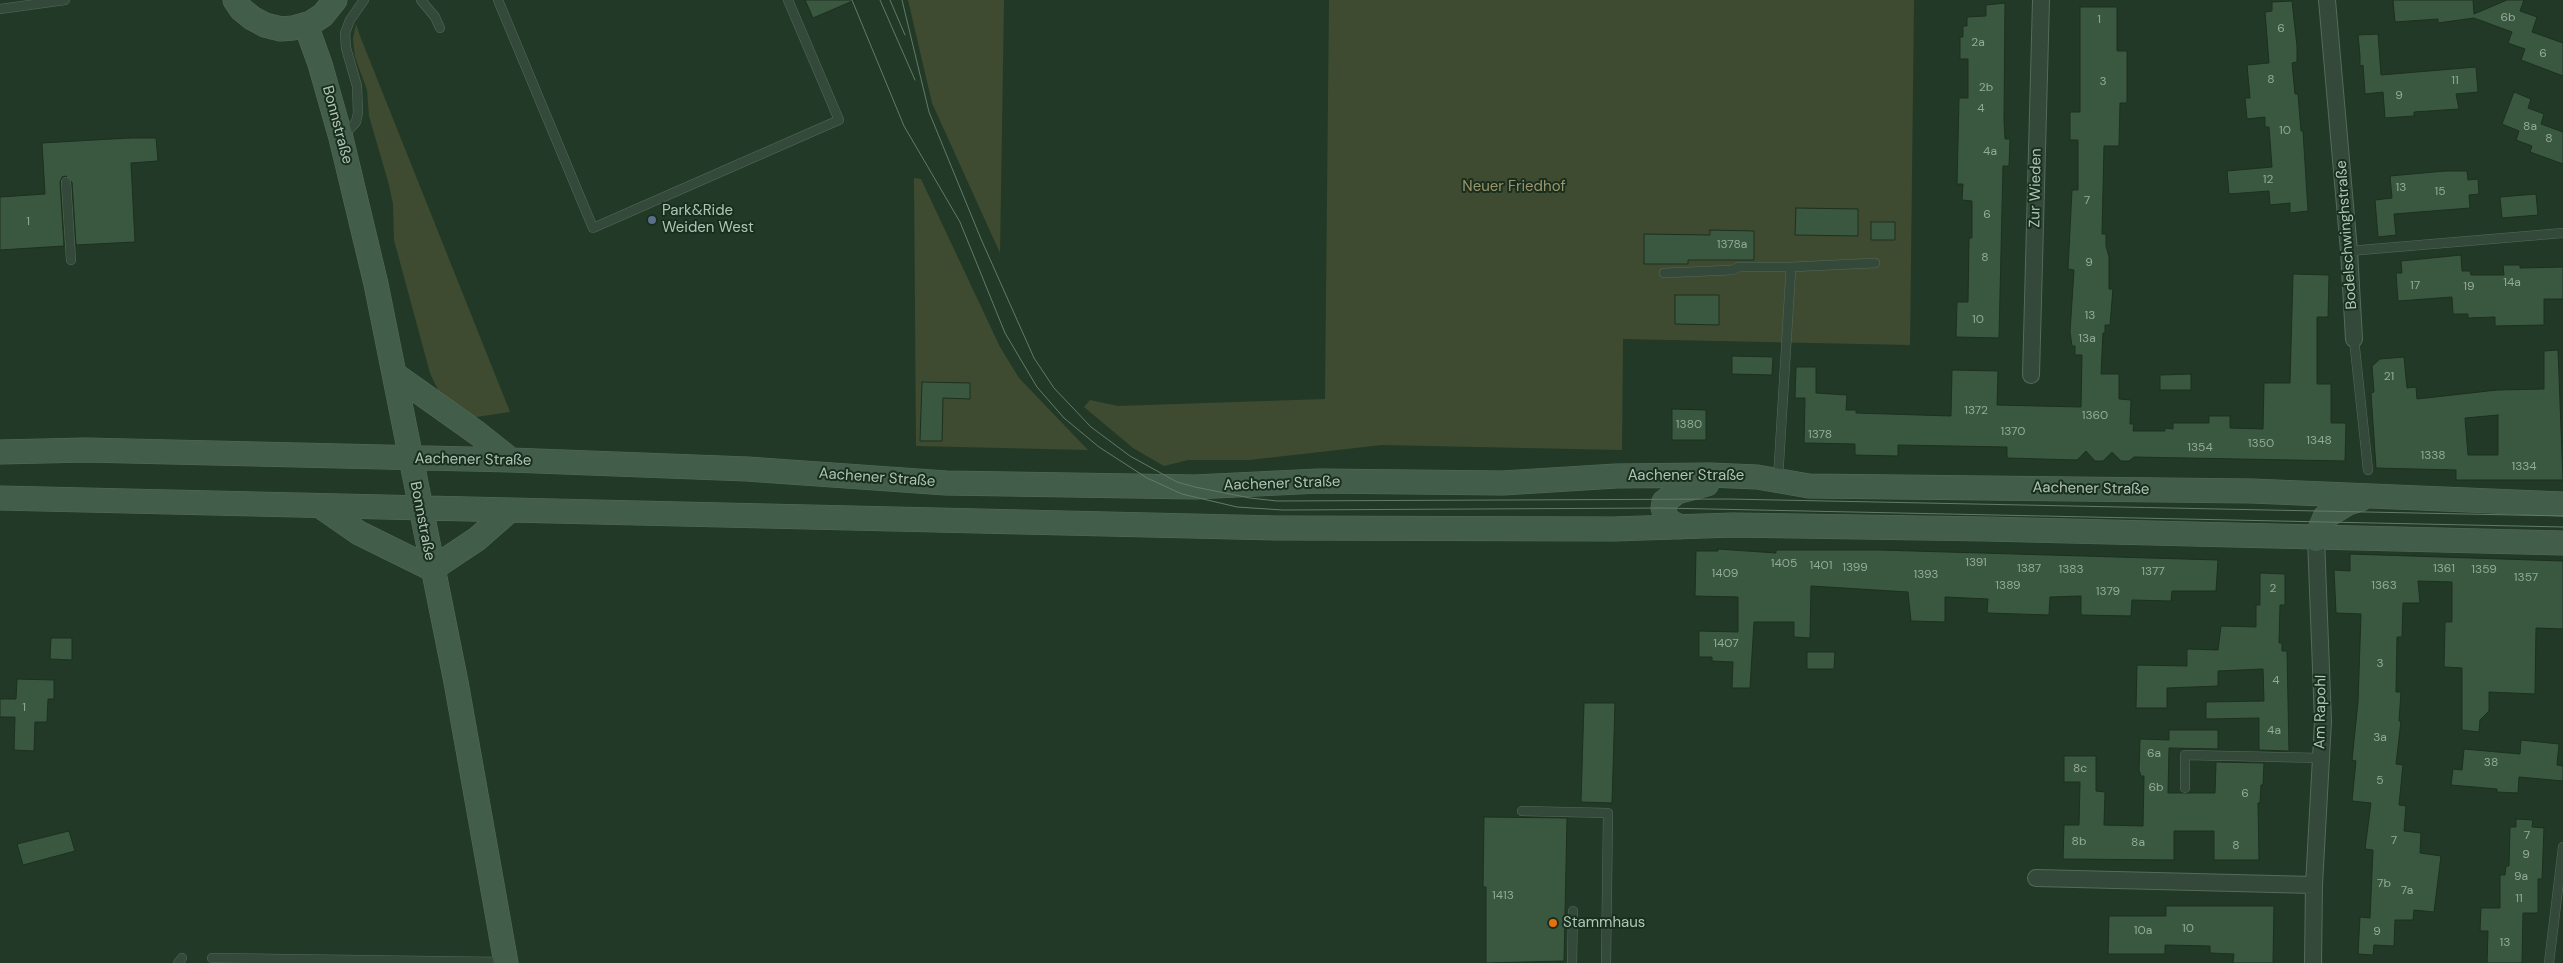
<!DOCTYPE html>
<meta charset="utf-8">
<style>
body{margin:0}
canvas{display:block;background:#213926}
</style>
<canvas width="2563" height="963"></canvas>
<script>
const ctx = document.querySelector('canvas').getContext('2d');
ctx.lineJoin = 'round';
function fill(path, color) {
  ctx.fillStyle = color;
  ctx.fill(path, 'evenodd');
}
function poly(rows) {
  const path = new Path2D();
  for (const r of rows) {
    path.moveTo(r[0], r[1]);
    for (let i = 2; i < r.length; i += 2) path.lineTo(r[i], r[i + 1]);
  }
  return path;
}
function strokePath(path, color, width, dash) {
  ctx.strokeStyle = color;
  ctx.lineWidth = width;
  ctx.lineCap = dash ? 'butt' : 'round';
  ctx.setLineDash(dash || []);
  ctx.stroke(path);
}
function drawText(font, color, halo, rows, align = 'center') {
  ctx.font = font + ' "DM Sans",sans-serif';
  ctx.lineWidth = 4;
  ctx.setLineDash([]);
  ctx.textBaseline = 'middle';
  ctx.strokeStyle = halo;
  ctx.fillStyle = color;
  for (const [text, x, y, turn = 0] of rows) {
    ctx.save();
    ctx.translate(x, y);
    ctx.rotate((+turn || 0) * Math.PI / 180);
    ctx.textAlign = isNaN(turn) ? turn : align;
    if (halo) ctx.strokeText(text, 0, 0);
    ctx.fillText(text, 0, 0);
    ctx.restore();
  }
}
fill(poly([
 [908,0,1004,0,1000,253,932,103],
 [1329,0,1914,0,1910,345,1623,339,1622,450,1382,445,1249,460,1188,460,1164,466,1133,448,1084,407,1090,400,1118,406,1325,399],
 [356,24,360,36,510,412,469,418,438,390,430,373,394,240,393,204,389,185,369,116,367,90,355,57,353,39],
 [914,178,921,179,1000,347,1019,378,1088,450,916,446]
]), '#3e4b30');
const building = poly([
 [805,0,855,0,813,18,805,0],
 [2393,0,2473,0,2474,14,2507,0,2524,0,2520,11,2537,17,2532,32,2563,43,2563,76,2521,60,2525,49,2508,43,2512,32,2474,18,2438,23,2438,19,2395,22,2393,0],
 [2292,1,2297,46,2297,62,2292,63,2295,94,2298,94,2301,131,2303,131,2308,211,2290,213,2290,203,2270,205,2269,191,2229,194,2227,171,2272,167,2269,127,2265,127,2265,117,2247,119,2245,98,2250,98,2247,65,2269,63,2265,12,2272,11,2272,2,2292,1],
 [2005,3,2004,120,2005,139,2010,139,2009,166,2003,166,1999,338,1956,337,1957,302,1968,302,1969,238,1972,238,1972,201,1962,200,1963,184,1957,184,1959,98,1968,98,1968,59,1960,59,1960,37,1963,37,1963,26,1967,26,1967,17,1986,16,1986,5,2005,3],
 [2080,7,2117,7,2117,51,2127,51,2127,103,2120,103,2119,146,2104,146,2102,234,2106,234,2106,246,2109,257,2109,289,2113,289,2110,325,2105,325,2105,333,2103,333,2101,374,2119,374,2119,399,2131,400,2130,424,2134,424,2133,431,2165,431,2165,428,2173,429,2173,423,2209,423,2209,416,2230,416,2230,428,2263,429,2264,383,2290,383,2293,274,2329,275,2328,317,2317,317,2317,384,2331,384,2331,423,2346,423,2345,461,2134,457,2129,461,2121,461,2112,452,2103,461,2095,461,2086,451,2077,460,2007,458,2007,447,1898,445,1898,456,1855,455,1855,444,1804,443,1805,398,1795,398,1796,367,1816,367,1816,393,1847,395,1846,410,1856,410,1856,413,1951,416,1952,370,1998,371,1997,405,2081,407,2082,355,2075,355,2075,346,2072,346,2070,332,2074,270,2068,269,2072,190,2078,190,2078,140,2070,140,2070,112,2080,112,2080,7],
 [2378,34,2381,75,2476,67,2478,92,2456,94,2459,109,2414,112,2414,116,2385,118,2383,92,2365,94,2363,65,2360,66,2360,56,2358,35,2378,34],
 [2514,92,2531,99,2528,108,2544,114,2541,124,2563,132,2563,164,2530,152,2532,146,2516,140,2519,131,2502,124,2514,92],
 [129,138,156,138,158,161,131,163,135,242,76,245,72,182,66,176,62,177,60,182,64,246,0,250,0,197,45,194,42,143,129,138],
 [2445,171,2467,171,2468,180,2478,179,2479,194,2469,195,2470,208,2394,214,2396,235,2378,237,2375,200,2392,198,2390,176,2445,171],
 [2536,194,2538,215,2502,218,2500,197,2536,194],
 [1796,208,1858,209,1858,236,1795,235,1796,208],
 [1871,222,1895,222,1895,240,1871,240,1871,222],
 [1710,230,1754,231,1754,260,1688,260,1688,264,1644,264,1644,234,1710,235,1710,230],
 [2461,255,2462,271,2470,271,2471,275,2504,275,2503,265,2520,265,2520,268,2563,267,2563,299,2544,299,2544,325,2495,326,2495,317,2468,318,2468,314,2453,314,2452,297,2398,301,2396,273,2402,273,2401,261,2461,255],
 [1675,295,1719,295,1719,325,1675,324,1675,295],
 [2558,350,2563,480,2456,480,2456,470,2376,468,2371,393,2374,392,2372,366,2380,359,2404,357,2407,388,2416,387,2417,399,2497,390,2544,389,2544,351,2558,350],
 [2498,415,2498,455,2468,455,2465,418,2498,415],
 [1732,356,1773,357,1772,375,1732,374,1732,356],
 [2191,374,2191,390,2160,390,2160,375,2191,374],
 [922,382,970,383,970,399,943,398,942,441,920,441,922,382],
 [1672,409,1706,410,1706,440,1672,440,1672,409],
 [1718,549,1776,553,1776,550,1880,550,2218,560,2216,591,2172,591,2171,601,2132,600,2131,616,2081,615,2081,596,2050,597,2049,615,1987,613,1988,599,1945,597,1945,622,1911,621,1908,592,1811,586,1810,638,1794,637,1794,622,1754,622,1750,688,1732,688,1733,662,1712,661,1712,657,1699,657,1699,631,1738,632,1738,597,1695,596,1696,551,1718,551,1718,549],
 [2350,554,2563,561,2563,629,2536,628,2535,694,2489,692,2489,711,2480,720,2479,732,2462,730,2462,668,2444,667,2445,622,2452,622,2452,582,2418,581,2420,603,2403,603,2402,637,2397,637,2396,692,2401,692,2399,721,2401,721,2396,764,2403,765,2399,805,2406,806,2404,831,2421,833,2420,853,2441,856,2434,912,2414,910,2413,920,2395,920,2394,946,2374,945,2373,955,2358,954,2360,917,2370,918,2373,850,2365,849,2371,803,2352,801,2356,761,2352,760,2358,702,2361,614,2336,613,2334,570,2350,571,2350,554],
 [2260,573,2285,574,2285,605,2280,605,2279,643,2282,643,2282,651,2287,651,2289,751,2259,750,2259,718,2206,719,2206,702,2264,701,2263,669,2218,671,2218,686,2167,688,2167,708,2136,708,2137,665,2187,666,2187,649,2218,650,2221,626,2256,627,2256,605,2260,605,2260,573],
 [51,638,72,638,72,660,50,659,51,638],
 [1807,652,1835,652,1834,669,1807,669,1807,652],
 [17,679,54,680,54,699,48,699,47,722,35,722,34,751,14,750,15,717,0,717,0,699,16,699,17,679],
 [1584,703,1615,703,1612,803,1581,802,1584,703],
 [2169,730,2218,730,2218,749,2169,748,2168,793,2215,793,2216,762,2264,763,2263,785,2261,785,2260,803,2258,803,2259,860,2214,860,2214,831,2174,831,2174,860,2063,859,2064,825,2079,825,2080,782,2064,782,2064,756,2096,756,2096,791,2105,792,2104,825,2143,826,2144,776,2141,776,2139,770,2140,739,2169,740,2169,730],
 [2521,740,2559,744,2557,765,2563,766,2563,781,2519,777,2518,793,2497,792,2497,789,2451,785,2453,769,2462,770,2464,749,2520,754,2521,740],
 [1484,817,1567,818,1564,961,1486,963,1486,887,1483,887,1484,817],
 [2516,819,2533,820,2532,827,2544,828,2542,879,2538,879,2538,913,2523,913,2522,963,2487,963,2488,931,2480,931,2481,908,2500,908,2500,875,2505,875,2506,866,2509,866,2510,827,2516,827,2516,819],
 [69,831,75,851,23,865,17,844,69,831],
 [2166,906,2274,906,2273,963,2233,963,2234,954,2210,953,2210,946,2165,945,2165,954,2108,954,2109,916,2166,916,2166,906]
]);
fill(building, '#3a5740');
strokePath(building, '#1c3020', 1);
const service = poly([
 [421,0,435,17,440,28],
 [498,0,593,228,839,120,788,0],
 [0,9,65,0],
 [343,136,356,122,358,113,357,86,346,48,345,33,350,20,364,0],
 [66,182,71,260],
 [2349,251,2563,233],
 [1664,273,1732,270,1739,267,1791,267],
 [2354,339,2368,470],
 [1778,479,1791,267,1875,263],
 [2185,788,2185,755,2321,758],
 [1522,811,1608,813,1606,963],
 [212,958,505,962],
 [178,963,182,958],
 [1572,963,1573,911],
 [2549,963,2563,847]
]);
const minor = poly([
 [2327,0,2349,251,2354,339],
 [2031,375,2041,0],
 [2036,878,2314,885],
 [2313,963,2314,885,2323,721,2316,539]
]);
const secondary = poly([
 [235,0,241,9,252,18,265,25,281,29,293,28,311,23,323,15,335,0],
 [306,25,320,64,341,138,376,284,456,682,506,963],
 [394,374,477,433,511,460],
 [0,452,86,450,511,460,747,469,946,483,1195,487,1319,481,1503,483,1616,476,1709,475,1757,477,1809,486,2252,491,2563,504],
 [0,498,1277,528,1614,529,1733,525,1987,529,2563,543],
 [320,506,359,533,432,569],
 [1681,527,1668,521,1663,508,1664,502,1677,492,1707,484],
 [2316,539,2325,517,2348,503,2361,499],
 [432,569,477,539,510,510]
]);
strokePath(service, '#556a5a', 10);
strokePath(minor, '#556a5a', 18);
strokePath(secondary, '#556a5a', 25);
strokePath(service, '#344939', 9);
strokePath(minor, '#344939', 16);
strokePath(secondary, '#425d49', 24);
strokePath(poly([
 [852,0,904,126,960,222,1005,333,1037,387,1064,418,1099,447,1147,478,1182,494,1237,507,1283,510,1663,508,2563,527],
 [880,0,915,80],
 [890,0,905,35],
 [902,0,929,112,981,239,1034,358,1054,388,1091,427,1130,456,1177,482,1195,487,1250,498,1277,501,1728,499,2563,516]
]), '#617b67', 1);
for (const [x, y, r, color] of [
 [652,220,5,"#5c6f8a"],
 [1553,923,5,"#e8710a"]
]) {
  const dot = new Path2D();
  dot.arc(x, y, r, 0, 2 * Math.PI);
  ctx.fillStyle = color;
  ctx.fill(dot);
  strokePath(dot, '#1a2e1e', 2);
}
drawText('12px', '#92aa98', null, [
 ["6b",2508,18],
 ["1",2099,20],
 ["6",2281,29],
 ["2a",1978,43],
 ["6",2543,54],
 ["8",2271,80],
 ["11",2455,81],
 ["3",2103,82],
 ["2b",1986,88],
 ["9",2399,96],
 ["4",1981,109],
 ["8a",2530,127],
 ["10",2285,131],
 ["8",2549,139],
 ["4a",1990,152],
 ["12",2268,180],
 ["13",2401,188],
 ["15",2440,192],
 ["7",2087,201],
 ["6",1987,215],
 ["1",28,222],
 ["1378a",1732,245],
 ["8",1985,258],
 ["9",2089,263],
 ["14a",2512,283],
 ["17",2415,286],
 ["19",2469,287],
 ["13",2090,316],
 ["10",1978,320],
 ["13a",2087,339],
 ["21",2389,377],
 ["1372",1976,411],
 ["1360",2095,416],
 ["1380",1689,425],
 ["1370",2013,432],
 ["1378",1820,435],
 ["1348",2319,441],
 ["1350",2261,444],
 ["1354",2200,448],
 ["1338",2433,456],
 ["1334",2524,467],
 ["1391",1976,563],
 ["1405",1784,564],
 ["1401",1821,566],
 ["1399",1855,568],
 ["1387",2029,569],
 ["1361",2444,569],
 ["1383",2071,570],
 ["1359",2484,570],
 ["1377",2153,572],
 ["1409",1725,574],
 ["1393",1926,575],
 ["1357",2526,578],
 ["1389",2008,586],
 ["1363",2384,586],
 ["2",2273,589],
 ["1379",2108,592],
 ["1407",1726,644],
 ["3",2380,664],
 ["4",2276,681],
 ["1",24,708],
 ["4a",2274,731],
 ["3a",2380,738],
 ["6a",2154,754],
 ["38",2491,763],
 ["8c",2080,769],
 ["5",2380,781],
 ["6b",2156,788],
 ["6",2245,794],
 ["7",2527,836],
 ["7",2394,841],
 ["8b",2079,842],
 ["8a",2138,843],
 ["8",2236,846],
 ["9",2526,855],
 ["9a",2521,877],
 ["7b",2384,884],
 ["7a",2407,891],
 ["1413",1503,896],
 ["11",2519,899],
 ["10",2188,929],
 ["10a",2143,931],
 ["9",2377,932],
 ["13",2505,943]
]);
drawText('15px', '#afc6b5', '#1a2e1e', [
 ["Bonnstraße",337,125,75],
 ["Zur Wieden",2036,188,-89],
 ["Bodelschwinghstraße",2347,235,-94],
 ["Aachener Straße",473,460,1],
 ["Aachener Straße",1686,476],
 ["Aachener Straße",877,478,4],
 ["Aachener Straße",1282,484,-2],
 ["Aachener Straße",2091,489,1],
 ["Bonnstraße",422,521,79],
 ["Am Rapohl",2321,712,-89]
]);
drawText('15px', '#9c966e', '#1a2e1e', [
 ["Neuer Friedhof",1514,187]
]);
drawText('15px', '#afc6b5', '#1a2e1e', [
 ["Park&Ride",662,211],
 ["Weiden West",662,228],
 ["Stammhaus",1563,923]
], 'left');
</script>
